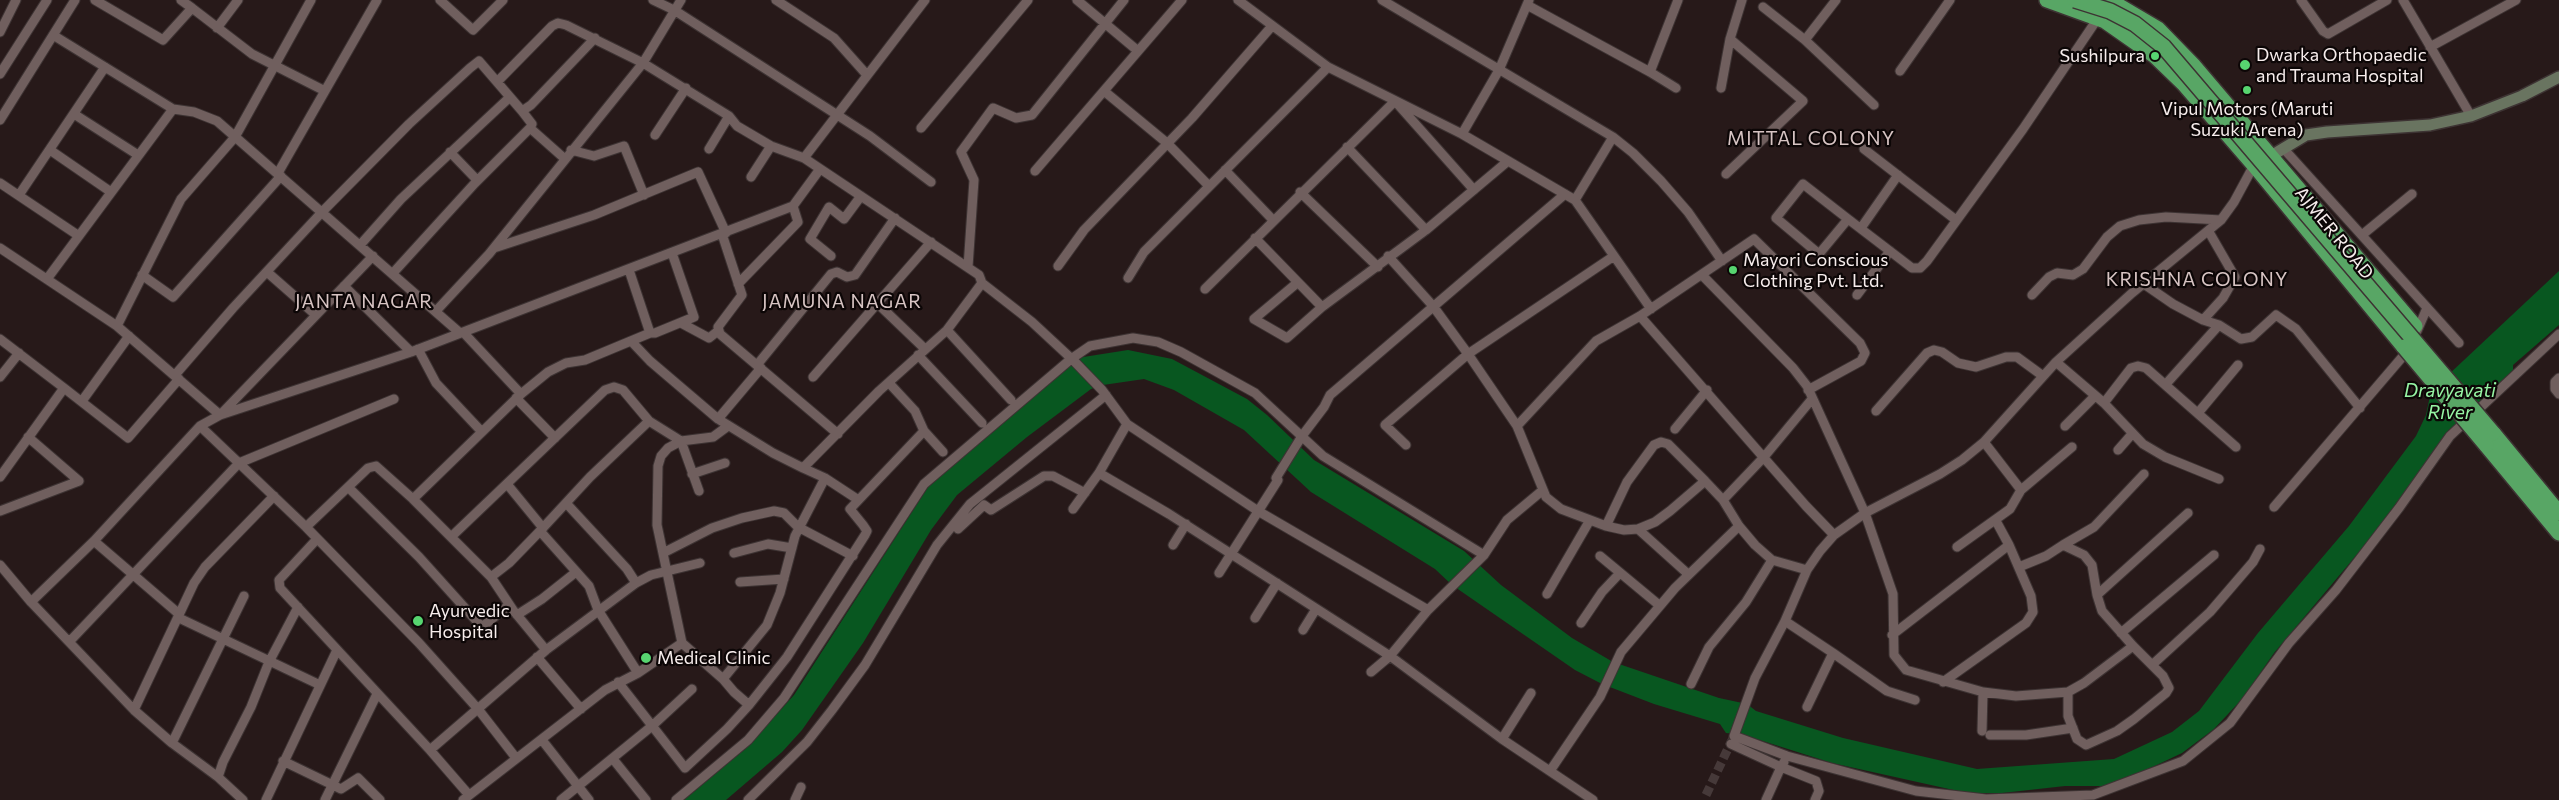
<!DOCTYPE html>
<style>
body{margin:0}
canvas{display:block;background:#271919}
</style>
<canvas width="2559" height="800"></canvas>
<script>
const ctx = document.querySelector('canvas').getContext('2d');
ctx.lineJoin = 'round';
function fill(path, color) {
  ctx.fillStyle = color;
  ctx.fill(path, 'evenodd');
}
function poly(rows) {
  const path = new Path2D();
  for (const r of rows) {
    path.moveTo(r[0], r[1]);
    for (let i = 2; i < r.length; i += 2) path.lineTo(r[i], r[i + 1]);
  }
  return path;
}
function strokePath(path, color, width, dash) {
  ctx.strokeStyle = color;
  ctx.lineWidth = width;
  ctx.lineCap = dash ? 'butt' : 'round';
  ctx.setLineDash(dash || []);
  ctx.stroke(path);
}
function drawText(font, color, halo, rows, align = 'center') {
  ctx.font = font + ' Commissioner,sans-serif';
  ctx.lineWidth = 4.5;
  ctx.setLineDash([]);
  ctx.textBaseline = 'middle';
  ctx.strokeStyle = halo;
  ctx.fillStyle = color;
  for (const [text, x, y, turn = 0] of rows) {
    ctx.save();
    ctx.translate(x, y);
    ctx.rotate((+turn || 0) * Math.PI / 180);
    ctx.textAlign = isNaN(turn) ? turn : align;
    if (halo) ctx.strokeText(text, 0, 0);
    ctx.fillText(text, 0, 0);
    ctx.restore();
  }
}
fill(poly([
 [2559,271,2559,325,2513,365,2513,370,2459,423,2375,533,2274,653,2243,698,2214,729,2182,753,2123,781,2105,786,2065,786,2002,793,1967,793,1832,763,1744,735,1726,733,1720,724,1654,704,1602,684,1575,670,1452,585,1435,569,1311,492,1244,430,1174,390,1144,379,1103,385,1091,389,1027,437,957,495,931,530,863,643,802,730,782,752,726,800,684,800,746,748,794,695,930,484,955,459,1041,391,1077,358,1128,350,1172,359,1247,399,1267,415,1314,460,1464,551,1501,585,1572,638,1613,662,1719,698,1747,704,1756,711,1843,738,1977,769,2114,759,2172,732,2199,711,2258,633,2349,526,2416,436,2426,415,2431,391]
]), '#085720');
strokePath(poly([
 [1706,795,1733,738]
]), '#463939', 9, [9, 4.5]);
const street = poly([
 [95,0,163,40,192,8,252,54,325,91],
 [181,0,192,8],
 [440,0,473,30,503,0],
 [653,0,674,10,870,136,931,182],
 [776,0,834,38,867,75],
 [1077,0,1138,51],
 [1238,0,1328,67,1462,134,1575,200,1651,309],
 [1382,0,1613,137,1633,153,1661,181,1688,212,1722,261],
 [2301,0,2323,31,2328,34,2387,0],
 [2403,0,2471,116],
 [1527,5,1650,72,1678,0],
 [1763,7,1805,40,1874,105],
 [217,28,238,0],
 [0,32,16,0],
 [53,35,173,109,194,112,217,121,460,333],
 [1805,40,1836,0],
 [2430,47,2516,0],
 [1900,71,1950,0],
 [1650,72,1676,88],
 [0,74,47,0],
 [497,82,552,26,558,23,566,25,643,63,729,116,737,126,771,146,804,158,979,275,982,283,947,330,879,391,803,468,773,453,718,419,650,361,631,341],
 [1721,88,1730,39,1742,0],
 [1104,91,1167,143,1209,186],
 [74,114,138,155],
 [0,120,75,0],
 [530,128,565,159],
 [921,128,1028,0],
 [1462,134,1499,70,1529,0],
 [655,135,686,88],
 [1347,147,1426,230],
 [2283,148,2459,343],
 [709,149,729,116],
 [1864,149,1956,220],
 [50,150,111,192],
 [571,150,594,156,624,146,644,195],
 [450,152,477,180],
 [804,158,925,0],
 [1225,170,1273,220],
 [1035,171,1182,0],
 [278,173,377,0],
 [1726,174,1803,101,1730,39],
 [751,177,771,146],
 [0,183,79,236],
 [1300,192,1378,267],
 [19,195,105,67],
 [1575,200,1613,137],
 [1848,219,1819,254,1776,218,1803,184,1848,219,1899,258,1912,268,1920,268,1927,261,2023,129,2098,18],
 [1861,228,1898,175],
 [722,234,742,295,718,327,720,334,838,434],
 [2362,235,2412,194],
 [1255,238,1322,307],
 [361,244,401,199,510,97],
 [0,248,117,326,220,415],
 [494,248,594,215,698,172,726,233],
 [831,256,810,239,829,207,844,219,861,196],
 [1388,256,1433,306,1468,354,1517,426,1546,497,1561,509,1606,526,1624,530,1638,529,1655,522,1670,511,1705,481,1723,500,1739,526,1755,545,1772,560,1807,570],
 [1058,266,1084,230,1192,118,1272,26],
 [968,267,974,180,961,152,993,108,1016,118,1032,115,1124,0],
 [267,272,316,315],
 [393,273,475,183,530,128,532,124,522,111],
 [142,275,173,297,281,176],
 [1702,275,1793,368,1807,386,1865,513,1893,594,1894,655,1906,670,1983,692,1982,731],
 [1128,278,1144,252,1328,67],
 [47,279,173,109],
 [982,283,1032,322,1074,361,1102,390,1127,424,1258,511,1428,610],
 [1297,283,1254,319,1287,338,1322,307,1426,230,1508,161],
 [738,284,798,222,793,206],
 [2144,284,2173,304,2203,320,2219,325,2241,339,2252,337,2276,315,2296,329,2360,408],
 [344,286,411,352],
 [1205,289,1395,101,1474,190],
 [1857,295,1890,251],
 [2032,295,2049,277,2057,273,2073,275,2083,269,2107,237,2120,226,2139,220,2166,217,2221,220],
 [877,303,925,349],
 [436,311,489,254,643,63,681,0],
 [1640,316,1806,506,1834,535],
 [2203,320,2223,298,2235,277,2209,232],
 [681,323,709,338,718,331],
 [117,326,181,199,235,137,311,0],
 [947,330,1011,400],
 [2417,331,2427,308],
 [463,332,521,394],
 [650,333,655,333,694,317,672,253],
 [0,339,64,388,0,477],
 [418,349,436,383,482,432],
 [918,355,982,423],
 [2056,362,2104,403,2143,444,2165,457,2219,479],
 [757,365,831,274,837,272,847,277,855,275,895,218],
 [175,375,233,308,323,211,409,124,470,68,479,61,522,111,531,105,595,38],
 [0,377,19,353],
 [813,377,931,242],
 [2559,378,2555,382,2555,389,2559,394],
 [889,383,915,411,924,431,943,452],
 [2166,384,2219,325],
 [64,388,128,438,179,379],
 [516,398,555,438],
 [82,401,129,336],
 [2104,403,2131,368,2138,366,2146,368,2236,447],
 [1876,411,1927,353,1934,350,1942,352,1958,363,1976,367,2006,357,2017,357,2043,376],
 [222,413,373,256],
 [2198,413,2238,365],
 [718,419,761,368],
 [649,421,681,441,699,491],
 [200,426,306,527,419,643,478,709,516,758],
 [728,426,713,437,681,441,668,448,661,456,658,466,657,525,682,643,723,679,734,692,749,705],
 [1517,426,1596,341,1640,316,1754,239,1860,343,1865,353,1861,361,1808,390],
 [2065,426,2095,396],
 [1675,429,1707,390],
 [1984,442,2021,490],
 [1406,445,1385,425,1468,354,1614,256],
 [2118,450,2132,434],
 [1099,473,1169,514,1390,656,1502,739,1593,800],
 [692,474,725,463],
 [825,478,857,499],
 [1276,478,1302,436,1324,407,1330,395,1565,194],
 [507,484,543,528],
 [349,488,419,557,482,627,509,605],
 [413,499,491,577,513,610,546,650],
 [1723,500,1764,457,1812,399],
 [566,503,627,569,636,583],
 [2274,507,2410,348],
 [1073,509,1099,473,1127,424],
 [0,511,79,481,28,437],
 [1606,526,1627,482,1654,445,1661,442,1668,444,1705,481],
 [306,527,368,468,376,466,413,499,521,394,548,372,566,363,585,360,650,333,629,270],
 [958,529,984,505,991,510,1044,476,1053,476,1085,493],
 [1638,529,1688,574],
 [451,537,605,390,614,387,623,390,649,421,590,477,540,531],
 [317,539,279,580,280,588,430,750,469,795],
 [94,541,179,614],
 [1173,545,1186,524],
 [2063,545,2094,527,2144,474],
 [1957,547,2010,509,2021,490,2072,447],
 [663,553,712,528,742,518,774,511,784,513,798,527,853,556],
 [734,553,768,544,792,548],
 [1600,556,1659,605],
 [0,565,31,602,134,710,172,743,244,596],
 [2019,567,2046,556,2063,545,2084,555,2092,565,2097,595,2102,611,2133,646,2163,676,2169,688,2166,693,2134,719,2117,731,2086,745,2077,739,2068,716,2068,692],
 [1219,573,1278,480],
 [740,582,784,579],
 [1547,594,1590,520],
 [2097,595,2188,513],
 [31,602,94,541,200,426,220,415,411,352,793,206,820,169],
 [517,615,542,599,576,572],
 [179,618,320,685],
 [1255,618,1277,583],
 [1785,621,1755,678,1734,736,1787,756,1916,791,1986,799,2093,795,2183,761,2230,723,2289,643,2336,590,2399,508,2450,436,2559,334],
 [1581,623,1602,592,1619,574],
 [1303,630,1316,609],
 [2121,633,2214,555],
 [1892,635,2009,545],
 [70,641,239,463,394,399],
 [1833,653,1887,691,1915,700],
 [537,657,581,709],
 [2152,665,2210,612,2253,562,2260,549],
 [1371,672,1390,656,1428,610,1484,555,1507,520,1543,490],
 [638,673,682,643],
 [723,679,767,625,780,593,795,536,825,478,803,468],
 [618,682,685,768,727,729,749,705,787,657,865,535,867,531,863,525,850,509,924,431],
 [1943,682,2026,623,2033,612,2031,596,2009,545,1996,521],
 [1691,684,1709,647,1746,602,1772,560],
 [1983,692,2016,696,2068,692,2084,683,2133,646],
 [1807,707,1833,653,1785,621,1807,570,1820,551,1834,535,1865,513,1940,474,1962,460,1984,442,2056,362,2132,293,2221,220,2234,202,2254,165],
 [134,710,194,583,205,567,274,496],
 [1990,735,2026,735,2073,728],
 [1502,739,1531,693],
 [542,740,589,800],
 [172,743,218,777,223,762,251,707,269,662,298,607],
 [1731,744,1781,767,1766,800],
 [430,750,546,650,636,583,651,575,700,563],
 [613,759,646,800],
 [283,761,341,789,358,778,380,800],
 [1784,762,1781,767,1816,781,1819,791,1815,800],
 [1550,771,1600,697,1621,652,1675,588,1739,526],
 [218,777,243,800],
 [266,800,337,650],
 [325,800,377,694],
 [463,800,605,690,638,673,598,610,589,586,540,531,509,563,491,577],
 [561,800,652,726,692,689],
 [676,800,748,740,784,698,924,484,1071,359,1090,346,1133,338,1158,342,1181,352,1255,393,1323,456,1484,555],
 [748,800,807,742,832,710,865,665,937,545,970,504,1106,395],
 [795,800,801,787]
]);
const secondary = poly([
 [2271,156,2306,135,2327,132,2430,125,2471,116,2522,96,2559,77]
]);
const highway = poly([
 [2047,0,2105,21,2155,56,2184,84,2254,165,2404,347],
 [2109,0,2158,29,2194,66,2415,326],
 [2493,433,2559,513],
 [2486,445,2559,533]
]);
strokePath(street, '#3d3333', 11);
strokePath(secondary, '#3d3333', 14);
strokePath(highway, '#3d3333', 18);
strokePath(street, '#705f5e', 9);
strokePath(secondary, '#697460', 11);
strokePath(highway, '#58a665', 15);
const highwayBridge = poly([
 [2075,0,2110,11,2135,24,2164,47,2493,433],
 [2404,347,2486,445]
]);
strokePath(highwayBridge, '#3d3333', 18, []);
strokePath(highwayBridge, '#58a665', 15);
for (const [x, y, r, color] of [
 [2155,56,5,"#57d570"],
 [2245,65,6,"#57d570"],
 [2247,90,5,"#57d570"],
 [1733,270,5,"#57d570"],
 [418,621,6,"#57d570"],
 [646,658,6,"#57d570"]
]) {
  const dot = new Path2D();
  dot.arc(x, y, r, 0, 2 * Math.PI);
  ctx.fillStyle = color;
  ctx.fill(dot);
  strokePath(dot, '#0c0606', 2);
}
drawText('18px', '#f7edec', '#0c0606', [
 ["Dwarka Orthopaedic",2256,55],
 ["and Trauma Hospital",2256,76],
 ["Sushilpura",2145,56,"right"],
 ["Vipul Motors (Maruti",2247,109,"center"],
 ["Suzuki Arena)",2247,130,"center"],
 ["Mayori Conscious",1743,260],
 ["Clothing Pvt. Ltd.",1743,281],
 ["Ayurvedic",429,611],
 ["Hospital",429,632],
 ["Medical Clinic",657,658]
], 'left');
drawText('18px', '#f7edec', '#0c0606', [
 ["AJMER ROAD",2334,233,51]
]);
ctx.letterSpacing = '1px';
drawText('19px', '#d7c4c3', '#0c0606', [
 ["MITTAL COLONY",1811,139],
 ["KRISHNA COLONY",2197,280],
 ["JANTA NAGAR",364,302],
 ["JAMUNA NAGAR",842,302]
]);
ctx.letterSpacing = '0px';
drawText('italic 19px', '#97f5a4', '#0c0606', [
 ["Dravyavati",2450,391],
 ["River",2450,413]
]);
</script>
